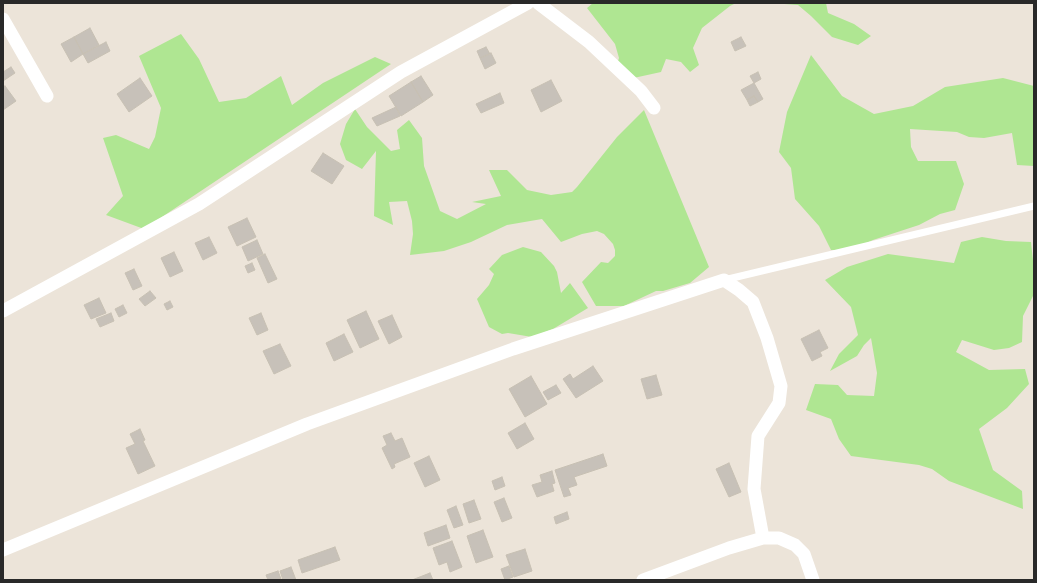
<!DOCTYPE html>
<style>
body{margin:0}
#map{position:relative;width:1037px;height:583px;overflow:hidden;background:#ece4d9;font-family:Rubik,sans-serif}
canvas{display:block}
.frame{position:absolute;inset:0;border:4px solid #292929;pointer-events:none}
</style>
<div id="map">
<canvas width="1037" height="583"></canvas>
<div class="frame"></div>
</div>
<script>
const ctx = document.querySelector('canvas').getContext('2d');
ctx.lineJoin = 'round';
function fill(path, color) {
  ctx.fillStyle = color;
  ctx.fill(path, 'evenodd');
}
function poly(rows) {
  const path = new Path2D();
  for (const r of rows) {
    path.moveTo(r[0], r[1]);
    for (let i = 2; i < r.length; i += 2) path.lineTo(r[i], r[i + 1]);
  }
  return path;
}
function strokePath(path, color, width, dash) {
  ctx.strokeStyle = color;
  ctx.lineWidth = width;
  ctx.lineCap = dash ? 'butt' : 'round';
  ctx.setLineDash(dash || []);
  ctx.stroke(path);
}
fill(poly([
 [593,3,736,3,730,6,702,28,693,48,699,65,690,72,681,62,666,59,661,72,629,79,616,67,619,58,615,44,587,8],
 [771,3,826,3,828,13,854,24,871,36,858,45,832,37,811,16,798,5],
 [181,34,199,59,219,102,246,98,281,76,292,105,323,83,375,57,391,64,144,229,106,215,123,196,103,138,116,135,149,149,155,137,161,108,139,56],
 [811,55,842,96,874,114,913,106,945,87,1003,78,1034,86,1034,166,1017,165,1012,133,984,138,969,137,957,132,910,129,911,147,918,161,956,161,964,184,955,210,940,214,919,225,873,240,851,250,831,250,819,226,795,199,791,168,779,152,787,112],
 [355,109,367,127,391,151,400,149,397,130,409,120,422,138,424,166,440,211,457,219,486,204,472,202,501,196,489,170,507,170,527,190,551,195,572,192,577,187,617,137,644,110,709,267,690,283,663,291,656,291,624,306,596,306,582,282,601,262,608,263,615,256,615,250,613,244,604,234,597,231,582,234,561,242,542,219,507,225,471,242,444,251,410,255,413,234,412,221,407,201,389,202,393,225,374,216,376,151,362,169,346,160,340,144,346,124],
 [982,237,1006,241,1031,242,1034,270,1034,294,1023,316,1022,342,1009,348,994,350,962,340,956,352,989,370,1025,369,1029,384,1007,408,979,429,993,470,1022,491,1023,509,949,481,932,469,919,465,851,456,839,439,831,419,806,410,815,384,838,385,847,395,874,396,877,373,871,338,864,345,857,356,830,371,839,354,858,335,851,307,825,280,847,267,888,254,954,263,961,242],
 [523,247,541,252,554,266,557,272,561,293,570,283,588,308,553,329,532,337,508,333,502,334,489,327,477,299,489,285,494,274,489,269,502,255]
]), '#afe692');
const building = poly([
 [90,28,99,45,83,54,74,37,90,28],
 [74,37,83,54,71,62,61,44,74,37],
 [741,37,746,46,735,51,731,42,741,37],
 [106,42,110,51,88,63,83,54,106,42],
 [486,47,490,54,480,58,477,51,486,47],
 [491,53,496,63,485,69,480,58,491,53],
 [11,67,15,73,3,81,3,72,11,67],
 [758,72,761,79,754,83,750,76,758,72],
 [421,76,433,95,423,102,411,82,421,76],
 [140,78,152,96,129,112,117,94,140,78],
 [551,80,562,101,541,112,531,90,551,80],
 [411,82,423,102,401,116,389,96,411,82],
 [754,83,763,99,758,102,754,96,747,100,741,90,754,83],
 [5,86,16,101,3,110,3,87,5,86],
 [500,93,504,103,481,113,476,104,500,93],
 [754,96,758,102,750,106,747,100,754,96],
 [396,107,400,116,377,126,372,118,396,107],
 [323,153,344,166,332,184,311,171,323,153],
 [247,218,256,237,237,246,228,227,247,218],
 [209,237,217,253,203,260,195,243,209,237],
 [257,240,263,254,248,261,242,247,257,240],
 [174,252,183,271,170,277,161,258,174,252],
 [265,254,277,279,268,283,257,258,265,254],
 [252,263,255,270,248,273,245,266,252,263],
 [134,269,142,286,133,290,125,273,134,269],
 [150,291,156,298,145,306,139,299,150,291],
 [99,298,106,313,91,319,84,305,99,298],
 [170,301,173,307,167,310,164,304,170,301],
 [123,305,127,313,119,317,115,309,123,305],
 [366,311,379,339,360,348,347,320,366,311],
 [111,313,114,321,100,327,96,319,111,313],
 [261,313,268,330,257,335,249,318,261,313],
 [392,315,402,337,389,344,378,321,392,315],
 [819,330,828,348,820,352,822,356,812,361,801,339,819,330],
 [344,334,353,352,334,361,326,343,344,334],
 [280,344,291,366,274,374,263,351,280,344],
 [593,366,603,381,576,398,563,379,570,374,573,379,593,366],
 [656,375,662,395,647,399,641,379,656,375],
 [531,376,547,404,525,417,509,389,531,376],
 [556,385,561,393,548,400,543,392,556,385],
 [525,423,534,439,517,449,508,433,525,423],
 [140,429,145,440,143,441,155,466,138,474,126,448,135,444,130,434,140,429],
 [391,433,395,441,402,438,410,457,394,464,395,467,392,469,382,448,387,445,383,436,391,433],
 [603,454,607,466,574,477,577,485,568,488,571,495,564,497,555,470,603,454],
 [429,456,440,480,425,487,414,463,429,456],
 [729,463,741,492,729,497,716,469,729,463],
 [552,471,555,483,552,484,554,491,537,497,532,485,542,482,540,475,552,471],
 [502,477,505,486,495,490,492,481,502,477],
 [504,498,512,518,502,522,494,502,504,498],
 [474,500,481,519,469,523,463,504,474,500],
 [456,506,463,525,454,528,447,510,456,506],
 [567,512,569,519,556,524,554,517,567,512],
 [446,525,450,538,428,546,424,533,446,525],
 [483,530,493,557,476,563,467,536,483,530],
 [452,541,462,567,450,572,447,562,439,565,433,548,452,541],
 [335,547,340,560,302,573,298,560,335,547],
 [525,549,532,571,514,577,506,555,525,549],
 [509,566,513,577,505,580,501,569,509,566],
 [291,567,296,580,283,580,280,571,291,567],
 [278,571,281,579,268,580,266,575,278,571],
 [430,573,433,580,412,580,430,573]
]);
fill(building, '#c7c1b9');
strokePath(building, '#c7c0b3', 1);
strokePath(poly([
 [724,280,1034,206]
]), '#fff', 7);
strokePath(poly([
 [538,3,589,42,641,91,654,108],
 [3,19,47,96],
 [3,311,199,204,401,72,528,3],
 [3,550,307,424,513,349,724,280,739,290,753,302,767,338,781,386,779,403,758,436,754,489,763,538],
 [643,580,729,548,763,538,779,538,795,545,804,554,813,580]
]), '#fff', 13);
</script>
